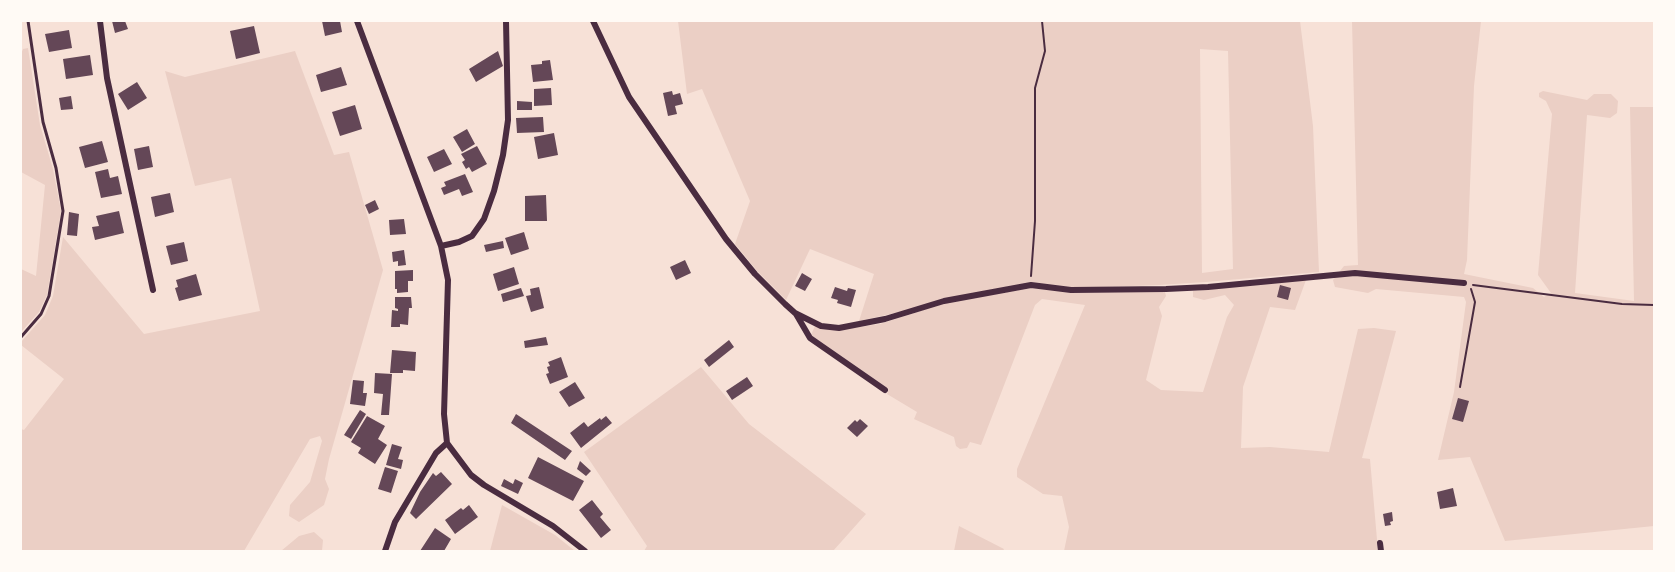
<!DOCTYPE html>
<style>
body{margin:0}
#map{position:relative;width:1675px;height:572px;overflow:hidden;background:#f7e1d7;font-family:"Roboto Condensed",sans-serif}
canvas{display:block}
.frame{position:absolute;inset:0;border:22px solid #fffaf5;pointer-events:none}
</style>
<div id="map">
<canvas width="1675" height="572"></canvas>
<div class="frame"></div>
</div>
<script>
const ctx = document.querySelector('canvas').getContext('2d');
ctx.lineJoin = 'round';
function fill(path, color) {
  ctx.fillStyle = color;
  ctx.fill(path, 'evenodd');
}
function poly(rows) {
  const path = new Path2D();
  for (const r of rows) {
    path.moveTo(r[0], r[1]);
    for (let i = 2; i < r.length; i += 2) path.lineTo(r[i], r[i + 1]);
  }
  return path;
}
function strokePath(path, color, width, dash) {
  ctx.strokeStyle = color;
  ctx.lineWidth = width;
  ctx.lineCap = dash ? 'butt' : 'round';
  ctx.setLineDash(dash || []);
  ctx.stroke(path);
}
fill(poly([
 [678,21,1300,21,1313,126,1319,272,1206,282,1159,285,1071,288,1030,283,859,321,874,274,810,249,786,300,758,272,735,244,750,201,702,89,687,94],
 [1200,49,1228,51,1233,269,1202,273],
 [1352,21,1481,21,1474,86,1467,260,1464,274,1533,288,1544,297,1551,293,1538,275,1552,114,1546,101,1539,97,1539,93,1543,91,1587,100,1594,94,1611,94,1618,101,1617,113,1610,118,1587,115,1575,293,1634,301,1630,107,1654,107,1654,526,1505,541,1470,457,1438,460,1454,392,1466,302,1464,297,1376,289,1368,293,1335,287,1333,280,1344,266,1358,265],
 [28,48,40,125,53,169,61,211,47,295,39,312,21,332,21,269,36,276,45,185,21,172,21,54,23,49],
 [295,51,334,155,349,152,383,270,329,459,325,479,329,489,324,505,299,522,289,516,290,505,310,482,322,441,320,436,310,439,244,551,21,551,21,429,24,430,64,379,21,345,21,342,45,315,53,296,63,237,144,334,260,311,231,178,195,186,165,71,185,77],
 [1306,280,1295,310,1270,307,1243,387,1241,448,1270,447,1329,452,1358,329,1374,328,1396,331,1362,458,1370,459,1378,551,1064,551,1069,527,1062,496,1043,494,1017,477,1017,469,1085,305,1042,299,1035,305,981,445,970,442,967,448,960,449,956,446,954,437,914,419,917,412,887,394,889,389,811,335,815,326,839,330,880,324,945,303,1030,288,1165,292,1166,296,1159,307,1162,316,1146,380,1161,390,1203,392,1227,317,1234,305,1225,295,1204,300,1193,297,1193,291],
 [701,367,749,424,866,514,833,551,644,551,647,546,584,452],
 [502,505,555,535,575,551,490,551],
 [959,526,1004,549,1003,551,954,551],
 [314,532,323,540,322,551,281,551,299,536]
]), '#ebcfc5');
fill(poly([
 [112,21,125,21,128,29,115,33],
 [322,21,340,21,342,32,325,36],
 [254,26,260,53,236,59,230,31],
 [69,30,72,48,49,52,45,34],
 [498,51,503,66,476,82,469,69],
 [90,55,93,75,66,79,63,59],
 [550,60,553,80,533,82,531,65,542,64,542,61],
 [341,67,347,85,321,92,316,75],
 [137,82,147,98,128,110,118,94],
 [551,88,552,105,534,106,534,89],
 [672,91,673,95,680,93,683,104,675,106,677,114,668,116,663,93],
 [71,96,73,109,61,110,59,98],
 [517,101,532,102,532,110,517,110],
 [355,105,362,129,340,136,332,112],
 [543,117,544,132,517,133,516,118],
 [467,129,475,144,462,152,453,137],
 [554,133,558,155,538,159,534,137],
 [102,141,108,162,85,168,79,147],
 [149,146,153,167,138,170,134,149],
 [477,146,487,164,472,172,469,167,466,169,462,162,465,160,461,154],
 [444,149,452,164,434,172,427,157],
 [108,169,110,178,118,176,122,194,101,198,95,172],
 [465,174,473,192,462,196,459,189,444,195,441,188,446,186,444,182],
 [170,193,174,212,155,217,151,197],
 [546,195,547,221,525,221,525,196],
 [375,200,379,209,369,214,365,205],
 [119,211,124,233,95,240,92,227,99,226,96,216],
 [69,212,79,214,77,236,67,235],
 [404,219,406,234,390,235,389,220],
 [524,232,529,249,511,255,505,238],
 [503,241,504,248,486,252,484,245],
 [184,242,188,261,171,265,166,246],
 [404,250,406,265,398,266,398,261,393,262,392,252],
 [685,260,691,273,676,280,670,267],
 [514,267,519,284,498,291,493,274],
 [413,270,413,281,408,281,408,292,397,293,397,289,395,289,395,271],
 [802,273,812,279,805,291,795,286],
 [196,274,202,295,179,301,175,288,178,287,176,280],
 [1280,285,1291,288,1288,300,1277,297],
 [539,287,544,308,531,312,526,296,531,295,530,289],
 [835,287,847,291,848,288,856,290,851,307,837,303,838,300,831,298],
 [521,288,524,296,503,302,501,294],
 [395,297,411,297,412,308,409,308,408,325,400,324,400,327,391,327,392,310,398,311,398,309,395,308],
 [546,337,548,345,525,348,524,341],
 [729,340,734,347,709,367,704,360],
 [392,350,416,352,415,371,403,370,403,373,390,373],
 [561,357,568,377,550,384,546,374,549,373,547,367,550,366,548,362],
 [375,373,392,374,389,415,381,415,383,394,374,393],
 [747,377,753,386,732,400,726,391],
 [353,380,364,381,363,393,367,393,365,406,350,404],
 [575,382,585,398,569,407,559,392],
 [1458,398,1469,401,1463,422,1452,419],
 [360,410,366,414,351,439,344,435],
 [516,414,572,451,565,460,511,423],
 [367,416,385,426,378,439,387,445,375,464,358,453,361,448,351,442],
 [606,416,612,423,581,448,570,433,584,422,588,427,600,418,601,420],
 [860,419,868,426,857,437,847,428,855,420,857,422],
 [392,444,402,447,398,459,403,460,401,469,386,465],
 [538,457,584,481,573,501,528,478],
 [580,461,591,471,586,476,577,469],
 [385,467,398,471,391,493,378,489],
 [441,472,452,484,416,519,410,513,420,492,433,473,436,476],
 [504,479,513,484,515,479,523,483,518,494,501,486],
 [1453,488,1457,506,1440,509,1437,492],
 [592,500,603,514,600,517,611,530,601,538,579,510],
 [469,505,478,517,455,534,445,520,461,508,463,510],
 [1392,512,1393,521,1390,522,1391,525,1385,526,1383,514],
 [435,528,451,539,444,551,420,551]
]), '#644757');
strokePath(poly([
 [1031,276,1035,221,1035,88,1045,51,1042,21],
 [1473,285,1622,304,1654,305],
 [1460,387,1475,302,1471,289]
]), '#4a2c40', 2);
strokePath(poly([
 [21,337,41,314,49,296,63,211,56,168,43,122,28,21]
]), '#4a2c40', 3);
strokePath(poly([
 [100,21,107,78,153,290],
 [357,21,441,246,448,280,444,414,447,443,471,475,484,485,553,526,585,551],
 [593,21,629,97,726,239,755,274,785,304,795,313,821,326,839,328,885,319,944,301,1031,285,1071,290,1166,289,1208,287,1355,273,1464,283],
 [441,246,459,242,472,236,484,219,494,191,503,155,508,120,506,21],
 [796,314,810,338,885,390],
 [1380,543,1381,551],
 [385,551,395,522,436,453,447,443]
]), '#4a2c40', 6);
</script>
